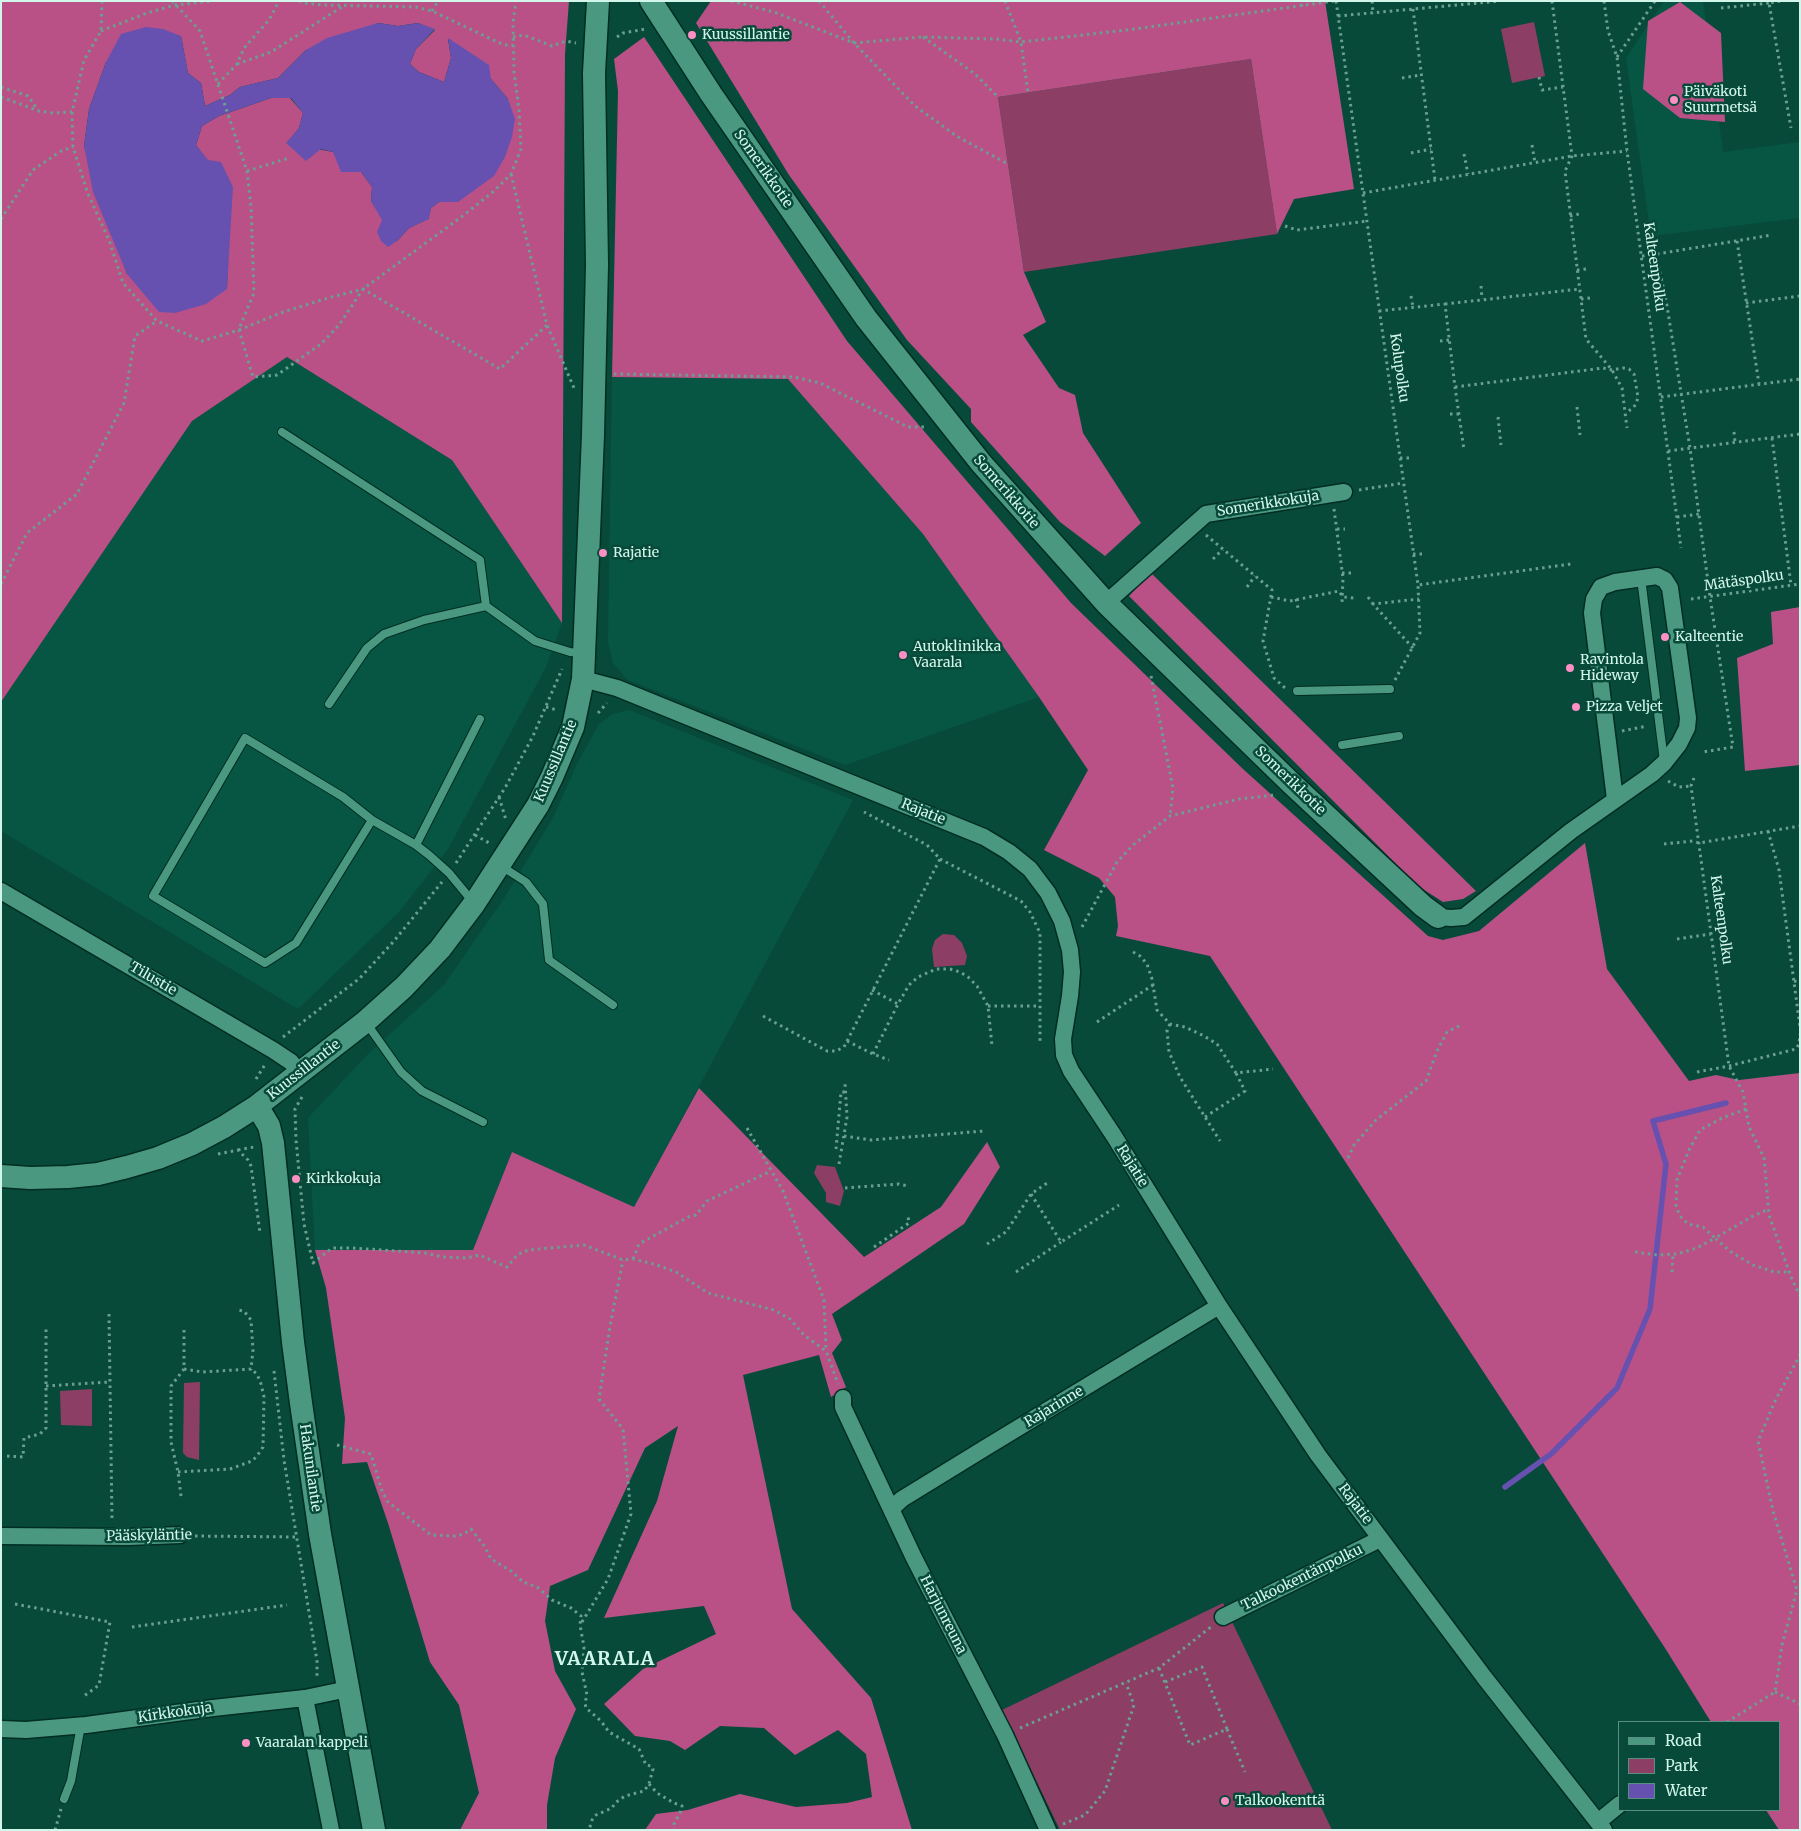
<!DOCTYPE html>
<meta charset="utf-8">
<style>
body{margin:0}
#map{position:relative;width:1801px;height:1831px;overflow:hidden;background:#084a3a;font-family:Merriweather,serif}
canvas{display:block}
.frame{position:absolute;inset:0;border:2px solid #d2f7ea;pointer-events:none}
.legend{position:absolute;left:1618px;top:1721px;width:162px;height:90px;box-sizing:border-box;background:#084a3a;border:1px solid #598f80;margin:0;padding:6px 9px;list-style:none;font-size:15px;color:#d2f7ea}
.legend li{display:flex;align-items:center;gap:10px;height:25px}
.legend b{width:25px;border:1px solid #598f80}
</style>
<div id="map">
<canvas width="1801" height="1831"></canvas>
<div class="frame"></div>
<ul class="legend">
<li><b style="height:6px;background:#4b9880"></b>Road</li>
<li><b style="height:14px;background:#8c3e65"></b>Park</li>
<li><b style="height:14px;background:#6751b0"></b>Water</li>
</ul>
</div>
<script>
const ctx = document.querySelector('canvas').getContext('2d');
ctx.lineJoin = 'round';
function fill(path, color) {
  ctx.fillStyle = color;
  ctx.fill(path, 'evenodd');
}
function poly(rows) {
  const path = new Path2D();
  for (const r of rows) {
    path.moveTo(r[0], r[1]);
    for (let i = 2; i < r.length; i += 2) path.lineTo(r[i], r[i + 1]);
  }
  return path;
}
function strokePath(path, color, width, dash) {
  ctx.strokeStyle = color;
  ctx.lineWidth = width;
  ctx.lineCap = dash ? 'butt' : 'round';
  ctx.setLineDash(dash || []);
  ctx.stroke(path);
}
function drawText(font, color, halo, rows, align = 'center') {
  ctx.font = font + ' Merriweather,serif';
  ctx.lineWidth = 5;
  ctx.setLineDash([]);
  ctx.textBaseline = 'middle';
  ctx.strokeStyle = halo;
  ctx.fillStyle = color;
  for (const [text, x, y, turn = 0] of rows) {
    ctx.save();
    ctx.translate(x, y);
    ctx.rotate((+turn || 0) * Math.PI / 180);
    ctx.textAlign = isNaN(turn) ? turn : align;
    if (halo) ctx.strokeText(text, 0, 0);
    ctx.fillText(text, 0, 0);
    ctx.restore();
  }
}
fill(poly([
 [1664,1,1703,1,1723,152,1800,142,1800,218,1651,236,1626,58],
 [287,357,452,460,562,623,546,667,448,849,399,912,298,1009,1,831,1,702,192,421],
 [612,377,788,379,923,534,1039,697,845,765,628,680,613,663,608,642],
 [629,710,853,800,634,1207,512,1152,473,1250,315,1250,308,1118,370,1052,444,985,505,897,553,818,576,766,599,724,613,714]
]), '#075644');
fill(poly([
 [1534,22,1545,76,1512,83,1501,29],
 [1251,59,1277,234,1024,272,998,97],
 [943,934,954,935,962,943,967,956,965,965,934,967,932,949,935,940],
 [817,1165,835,1167,844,1191,840,1206,826,1202,826,1193,814,1173],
 [200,1382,199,1460,187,1457,183,1453,184,1383],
 [92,1389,92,1426,61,1425,60,1391],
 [1223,1603,1332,1830,1060,1830,1002,1710]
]), '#8c3e65');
fill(poly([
 [1,1,569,1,565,54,562,623,452,460,287,357,192,421,1,702],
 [378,23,398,26,418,23,435,30,416,49,410,64,419,72,444,82,451,58,448,39,491,79,508,99,458,202,439,202,431,208,428,219,409,228,397,241,371,201,372,187,361,172,333,152,287,143,299,128,303,113,290,98,271,98,219,116,202,126,196,145,208,161,228,254,227,289,127,274,112,233,84,146,89,109,106,62,181,36,188,73,201,83,205,106,230,95,240,87,278,78,306,50],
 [711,1,1325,1,1354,189,1294,199,1277,234,1251,59,998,97,1024,272,1046,322,1023,335,1059,388,1075,395,1083,433,1141,523,1105,556,1060,522,971,422,971,409,907,340,789,175,696,23],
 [1680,2,1721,33,1725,122,1680,118,1643,89,1648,21],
 [644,37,847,341,1071,603,1243,769,1428,936,1443,940,1479,931,1585,843,1607,969,1689,1081,1716,1075,1739,1080,1800,1073,1800,1830,1779,1830,1766,1810,1780,1810,1780,1722,1711,1722,1665,1648,1210,956,1116,936,1118,926,1115,897,1099,878,1044,850,1088,770,1039,697,923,534,788,379,612,377,618,91,614,59],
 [1151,573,1476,891,1463,899,1443,902,1418,886,1129,596],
 [1800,607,1800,765,1745,771,1737,658,1773,644,1771,612],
 [699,1088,864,1257,941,1207,987,1142,1000,1167,964,1224,832,1314,842,1340,832,1353,846,1387,831,1397,819,1355,743,1375,792,1609,871,1698,912,1830,645,1830,656,1814,688,1810,740,1794,796,1807,847,1803,872,1797,866,1754,838,1730,795,1755,764,1728,720,1726,685,1750,670,1741,635,1736,604,1704,643,1669,716,1634,704,1606,604,1618,657,1501,678,1426,645,1448,588,1570,550,1586,545,1621,555,1671,576,1709,555,1758,547,1805,547,1830,460,1830,479,1793,459,1705,430,1662,388,1523,367,1462,342,1464,345,1418,326,1288,315,1250,473,1250,512,1152,634,1207]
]), '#b95186');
fill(poly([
 [378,23,398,26,418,23,435,29,416,49,410,64,419,72,444,82,451,58,448,38,489,65,491,79,508,99,515,119,512,137,505,157,494,176,458,202,439,202,431,208,429,219,409,228,397,241,388,247,381,241,377,232,382,220,371,201,372,187,361,172,341,172,333,152,321,149,306,161,286,143,299,128,303,113,291,98,271,98,219,116,202,126,196,145,208,160,221,162,233,187,227,289,206,304,175,313,159,312,127,274,93,192,84,146,89,109,106,62,121,34,146,27,163,29,181,36,188,73,201,83,205,106,230,95,240,87,278,78,306,50,327,38]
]), '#6751b0');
strokePath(poly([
 [1505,1487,1551,1454,1617,1388,1650,1309,1666,1164,1653,1121,1726,1103]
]), '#6751b0', 5.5);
const lane = poly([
 [282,432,480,560,486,606,535,641,570,652,583,653],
 [1641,578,1664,761],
 [1297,691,1390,689],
 [329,704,367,648,384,634,424,620,486,606],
 [1342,745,1399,736],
 [372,820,343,797,245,738,153,896,265,963,296,943,372,820,416,845],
 [501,866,526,882,543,904,549,960,613,1005],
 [473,902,449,873,429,855,416,845,480,719],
 [367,1024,401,1072,422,1091,483,1122],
 [64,1799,71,1781,81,1725]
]);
const street = poly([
 [1106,603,1206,514,1344,492],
 [583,679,617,688,984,837,1009,852,1030,869,1048,893,1062,921,1070,950,1072,972,1070,996,1063,1039,1064,1055,1071,1071,1114,1136,1219,1306,1318,1455,1484,1677,1604,1830],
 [1,891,273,1050,291,1062,300,1073],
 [1438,917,1451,918,1464,917,1571,831,1652,774,1664,763,1679,744,1687,728,1688,718,1670,588,1665,580,1657,576,1615,582,1601,587,1594,599,1592,613,1615,799],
 [843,1398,843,1407,914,1558,1005,1735,1048,1830],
 [891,1509,902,1499,985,1448,1219,1306],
 [1,1536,128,1537,180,1535],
 [1223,1617,1380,1539],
 [305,1698,331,1830],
 [1,1729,26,1730,86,1725,213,1708,305,1698,348,1689],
 [1598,1822,1620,1804]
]);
const secondary = poly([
 [651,1,711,94,866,318,981,463,1106,603,1291,783,1423,906,1438,917],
 [257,1106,269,1126,273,1143,293,1342,301,1403,320,1534,374,1830],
 [1,1176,30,1178,68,1177,98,1174,127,1167,158,1158,192,1144,224,1127,257,1106,365,1022,404,987,440,949,474,904,538,805,552,777,573,727,583,679,593,435,597,265,594,73,598,1]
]);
strokePath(lane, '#012d22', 10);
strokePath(street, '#012d22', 19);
strokePath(secondary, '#012d22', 25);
strokePath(poly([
 [102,1,101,31,84,60,72,112,73,147,88,194,109,240,123,283,157,321,202,341,239,330,253,377,277,375,321,344,339,325,363,289,464,215,494,191,511,174,521,149,519,110,514,72,513,23,516,1],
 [172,1,200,31,247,171,251,207,254,293,239,329],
 [299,1,304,3,323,5,416,7,432,11,504,45,513,45],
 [731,1,774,12,854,43,922,37,996,39,1021,42,1135,29,1334,1],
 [819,1,854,43,915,106,958,137,1008,164],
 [1005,1,1021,42,1028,93],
 [1336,1,1418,585,1571,564],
 [1372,1,1373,14],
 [1552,1,1572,156,1565,171,1586,339,1612,370,1622,388,1627,428],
 [1604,1,1608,31,1617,57,1627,151,1681,548],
 [1780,1,1769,3,1791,128],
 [1301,6,1306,1],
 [1721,8,1769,3],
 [1413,9,1435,180],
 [432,11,438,1],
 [1338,16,1500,1],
 [101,31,147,13,175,5,213,1],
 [513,37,524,35,552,46,566,41,576,43],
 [617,37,623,33,646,29],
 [923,37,975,74,998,97],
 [1617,57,1655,1],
 [237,64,271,52,345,5],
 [1539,77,1542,90,1563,87],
 [1402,78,1421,75],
 [218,84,237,64,244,48,269,20,279,1],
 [1,87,28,96,38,110],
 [1,97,39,111,53,113,72,112],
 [1532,145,1535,163],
 [1411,153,1431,149],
 [1464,154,1468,174],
 [247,171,289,158],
 [511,174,547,325,574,388],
 [1363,193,1572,156,1627,151],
 [1570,216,1579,214],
 [1,219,33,170,61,151,73,147],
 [1285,226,1297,230,1367,221],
 [1737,241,1759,384],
 [1657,254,1772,235],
 [1642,256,1656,254,1666,300,1690,448,1710,597,1733,747,1703,752],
 [1577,270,1586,269],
 [1481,286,1482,299],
 [1411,296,1413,307],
 [1581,299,1590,298],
 [1746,303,1800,296],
 [1445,304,1580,289],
 [1379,311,1445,304,1455,387,1464,450],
 [239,330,283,312,328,298,363,289,500,369,547,325],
 [1440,341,1449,340],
 [614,374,794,377,820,383,908,427,927,427],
 [1455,387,1603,368,1612,370,1623,368,1629,369,1634,374,1638,397,1636,404,1632,409,1626,412],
 [1661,397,1800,379],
 [1577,407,1580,435],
 [1450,414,1459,414],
 [1498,417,1501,445],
 [1734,432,1735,442],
 [1772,438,1791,585],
 [1668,451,1800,434],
 [1400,458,1411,458],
 [1359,490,1403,483],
 [1334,509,1343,578,1342,602],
 [1677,517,1699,514],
 [1337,529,1345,529],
 [1206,535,1272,590,1263,641,1274,678,1285,688],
 [1413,554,1425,554],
 [1213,559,1223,549],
 [1342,573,1351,573],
 [1,584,27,533,77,494,124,403,135,336,157,321],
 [1247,587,1255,576],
 [1271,597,1290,601,1339,591,1343,597,1354,598],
 [1368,597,1373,604],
 [1296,599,1298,608],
 [1691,599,1800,584],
 [1413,648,1373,604,1419,599],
 [1151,676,1173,788,1170,816],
 [1395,680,1420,633,1418,585],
 [546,707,557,710],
 [598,713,607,703],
 [1622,731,1647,726],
 [1694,778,1691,786,1729,1066,1743,1092,1749,1127,1764,1158,1769,1215,1791,1277,1800,1296],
 [1668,781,1679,787,1691,786],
 [499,797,506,820],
 [1768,831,1779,870,1800,1027],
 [475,835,491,844],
 [1664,844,1693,841,1699,843,1800,826],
 [940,859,1021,901,1030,912,1040,933,1040,1042],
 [456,863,505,788,533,736,562,669],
 [1082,927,1117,862,1133,845,1170,816,1239,799,1275,795],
 [1677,939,1711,934],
 [1133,952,1140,956,1147,964,1152,979,1157,1010,1170,1024,1185,1027,1204,1036,1217,1044,1236,1073,1273,1069],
 [1794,981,1800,982],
 [872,990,898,1004],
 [988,1006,1039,1006],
 [763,1016,827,1051,836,1051,844,1047,940,859,927,845,864,812],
 [1097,1022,1153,985],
 [1170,1024,1167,1030,1169,1052,1180,1077,1220,1141],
 [283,1037,360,978,394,941,442,882],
 [847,1041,873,1054,889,1060],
 [873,1054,898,1004,909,985,918,977,936,969,950,969,960,972,968,977,977,986,988,1006,992,1046],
 [1697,1072,1729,1066,1796,1049,1799,1044,1800,1034],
 [256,1079,266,1063],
 [302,1097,295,1109,296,1140,304,1224,313,1263,332,1248,353,1248,425,1253,443,1257,466,1258,479,1255,507,1267,517,1255,528,1250,584,1245,623,1260,633,1259,654,1264,676,1272,708,1293,774,1310,790,1319,804,1335,826,1351,838,1384],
 [1746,1109,1722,1118,1700,1130,1689,1150,1677,1180,1676,1206,1680,1216,1688,1224,1703,1227,1715,1238,1753,1216,1769,1209],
 [1205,1117,1245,1091,1236,1073],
 [747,1128,783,1191,824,1300,826,1351],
 [844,1136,871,1140,984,1131],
 [836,1149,841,1092,846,1092],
 [238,1150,254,1147],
 [218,1154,238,1150,248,1160,251,1166,260,1233],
 [1348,1158,1354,1145,1376,1120,1426,1081,1437,1051,1447,1032,1461,1025],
 [839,1164,847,1117,845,1083],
 [845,1188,899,1184,908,1186],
 [1031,1194,1061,1242,1119,1205],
 [987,1244,1006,1232,1031,1194,1050,1181],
 [874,1247,909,1223,908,1216],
 [1635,1252,1657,1255,1677,1254,1697,1248,1715,1238,1731,1252,1753,1265,1774,1272,1789,1272],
 [633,1259,639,1244,688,1217,696,1215,707,1201,771,1171],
 [1016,1272,1061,1242],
 [1672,1272,1673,1254],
 [109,1314,112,1521],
 [184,1369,202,1372,251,1369,253,1350,251,1320,244,1311,238,1310],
 [274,1371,284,1460,317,1661,317,1679],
 [46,1386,109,1382],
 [337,1445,371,1454,382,1491,388,1502,431,1535,455,1536,464,1534,471,1529,485,1547,491,1559,511,1571,523,1582,537,1587,552,1600,571,1608,581,1616,580,1625,584,1647,582,1672,587,1695,585,1703,586,1708,601,1721,609,1732,639,1749,646,1765,651,1766,653,1769,649,1784,644,1791,625,1796,615,1803,612,1808,596,1815,592,1820,589,1830],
 [7,1456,23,1457,24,1438,40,1434,46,1428,46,1326],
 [178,1472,230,1469,252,1461,257,1456,263,1447,264,1397,261,1384,257,1374,251,1369],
 [181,1496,178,1472,171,1442,171,1386,184,1369,184,1328],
 [195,1536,297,1537],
 [15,1604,110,1622,99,1685,84,1696],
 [582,1622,608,1579,631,1514,623,1429,599,1399,610,1326,623,1260],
 [132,1627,287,1605],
 [1159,1668,1190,1745,1227,1729,1202,1667,1165,1682],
 [1775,1692,1800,1704],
 [1727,1722,1775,1692,1782,1645,1797,1590,1773,1511,1758,1441,1775,1401,1800,1355],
 [1020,1728,1159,1668,1212,1626],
 [1227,1729,1245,1772],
 [649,1784,657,1793,674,1803,682,1806,681,1811,674,1824,674,1830],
 [1063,1824,1085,1815,1105,1791,1134,1705,1126,1683],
 [55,1830,61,1809]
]), '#6b9f91', 3, [2.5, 4]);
strokePath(lane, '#4b9880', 8);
strokePath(street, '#4b9880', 16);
strokePath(secondary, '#4b9880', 22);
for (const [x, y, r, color] of [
 [692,35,5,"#fc8fc3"],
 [1674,100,5,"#fc8fc3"],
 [603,553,5,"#fc8fc3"],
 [1665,637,5,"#fc8fc3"],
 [903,655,5,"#fc8fc3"],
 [1570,668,5,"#fc8fc3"],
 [1576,707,5,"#fc8fc3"],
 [296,1179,5,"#fc8fc3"],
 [246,1743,5,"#fc8fc3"],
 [1225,1801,5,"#fc8fc3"]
]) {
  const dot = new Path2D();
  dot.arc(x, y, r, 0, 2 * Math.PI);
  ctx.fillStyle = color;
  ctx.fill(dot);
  strokePath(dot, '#084a3a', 2);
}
drawText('14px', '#d2f7ea', '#084a3a', [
 ["Kuussillantie",702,35],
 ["Päiväkoti",1684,92],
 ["Suurmetsä",1684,108],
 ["Rajatie",613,553],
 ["Kalteentie",1675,637],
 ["Autoklinikka",913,647],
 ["Vaarala",913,663],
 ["Ravintola",1580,660],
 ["Hideway",1580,676],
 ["Pizza Veljet",1586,707],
 ["Kirkkokuja",306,1179],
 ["Vaaralan kappeli",256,1743],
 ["Talkookenttä",1235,1801]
], 'left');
drawText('14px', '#d2f7ea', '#084a3a', [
 ["Somerikkotie",763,169,55],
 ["Kalteenpolku",1654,267,82],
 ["Kolupolku",1399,368,82],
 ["Somerikkotie",1006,492,49],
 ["Somerikkokuja",1268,504,-9],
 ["Mätäspolku",1744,581,-8],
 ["Kuussillantie",556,761,-67],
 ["Somerikkotie",1290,781,44],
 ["Rajatie",923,812,22],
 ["Kalteenpolku",1721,920,82],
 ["Tilustie",153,979,30],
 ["Kuussillantie",304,1070,-38],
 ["Rajatie",1132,1166,58],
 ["Rajarinne",1054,1407,-31],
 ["Hakunilantie",310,1468,82],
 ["Rajatie",1355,1504,53],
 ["Pääskyläntie",149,1536,-1],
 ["Talkookentänpolku",1302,1578,-26],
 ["Harjunreuna",943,1615,63],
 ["Kirkkokuja",175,1713,-8]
]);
ctx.letterSpacing = '1px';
drawText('bold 19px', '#d2f7ea', '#084a3a', [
 ["VAARALA",605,1660]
]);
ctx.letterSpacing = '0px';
</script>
